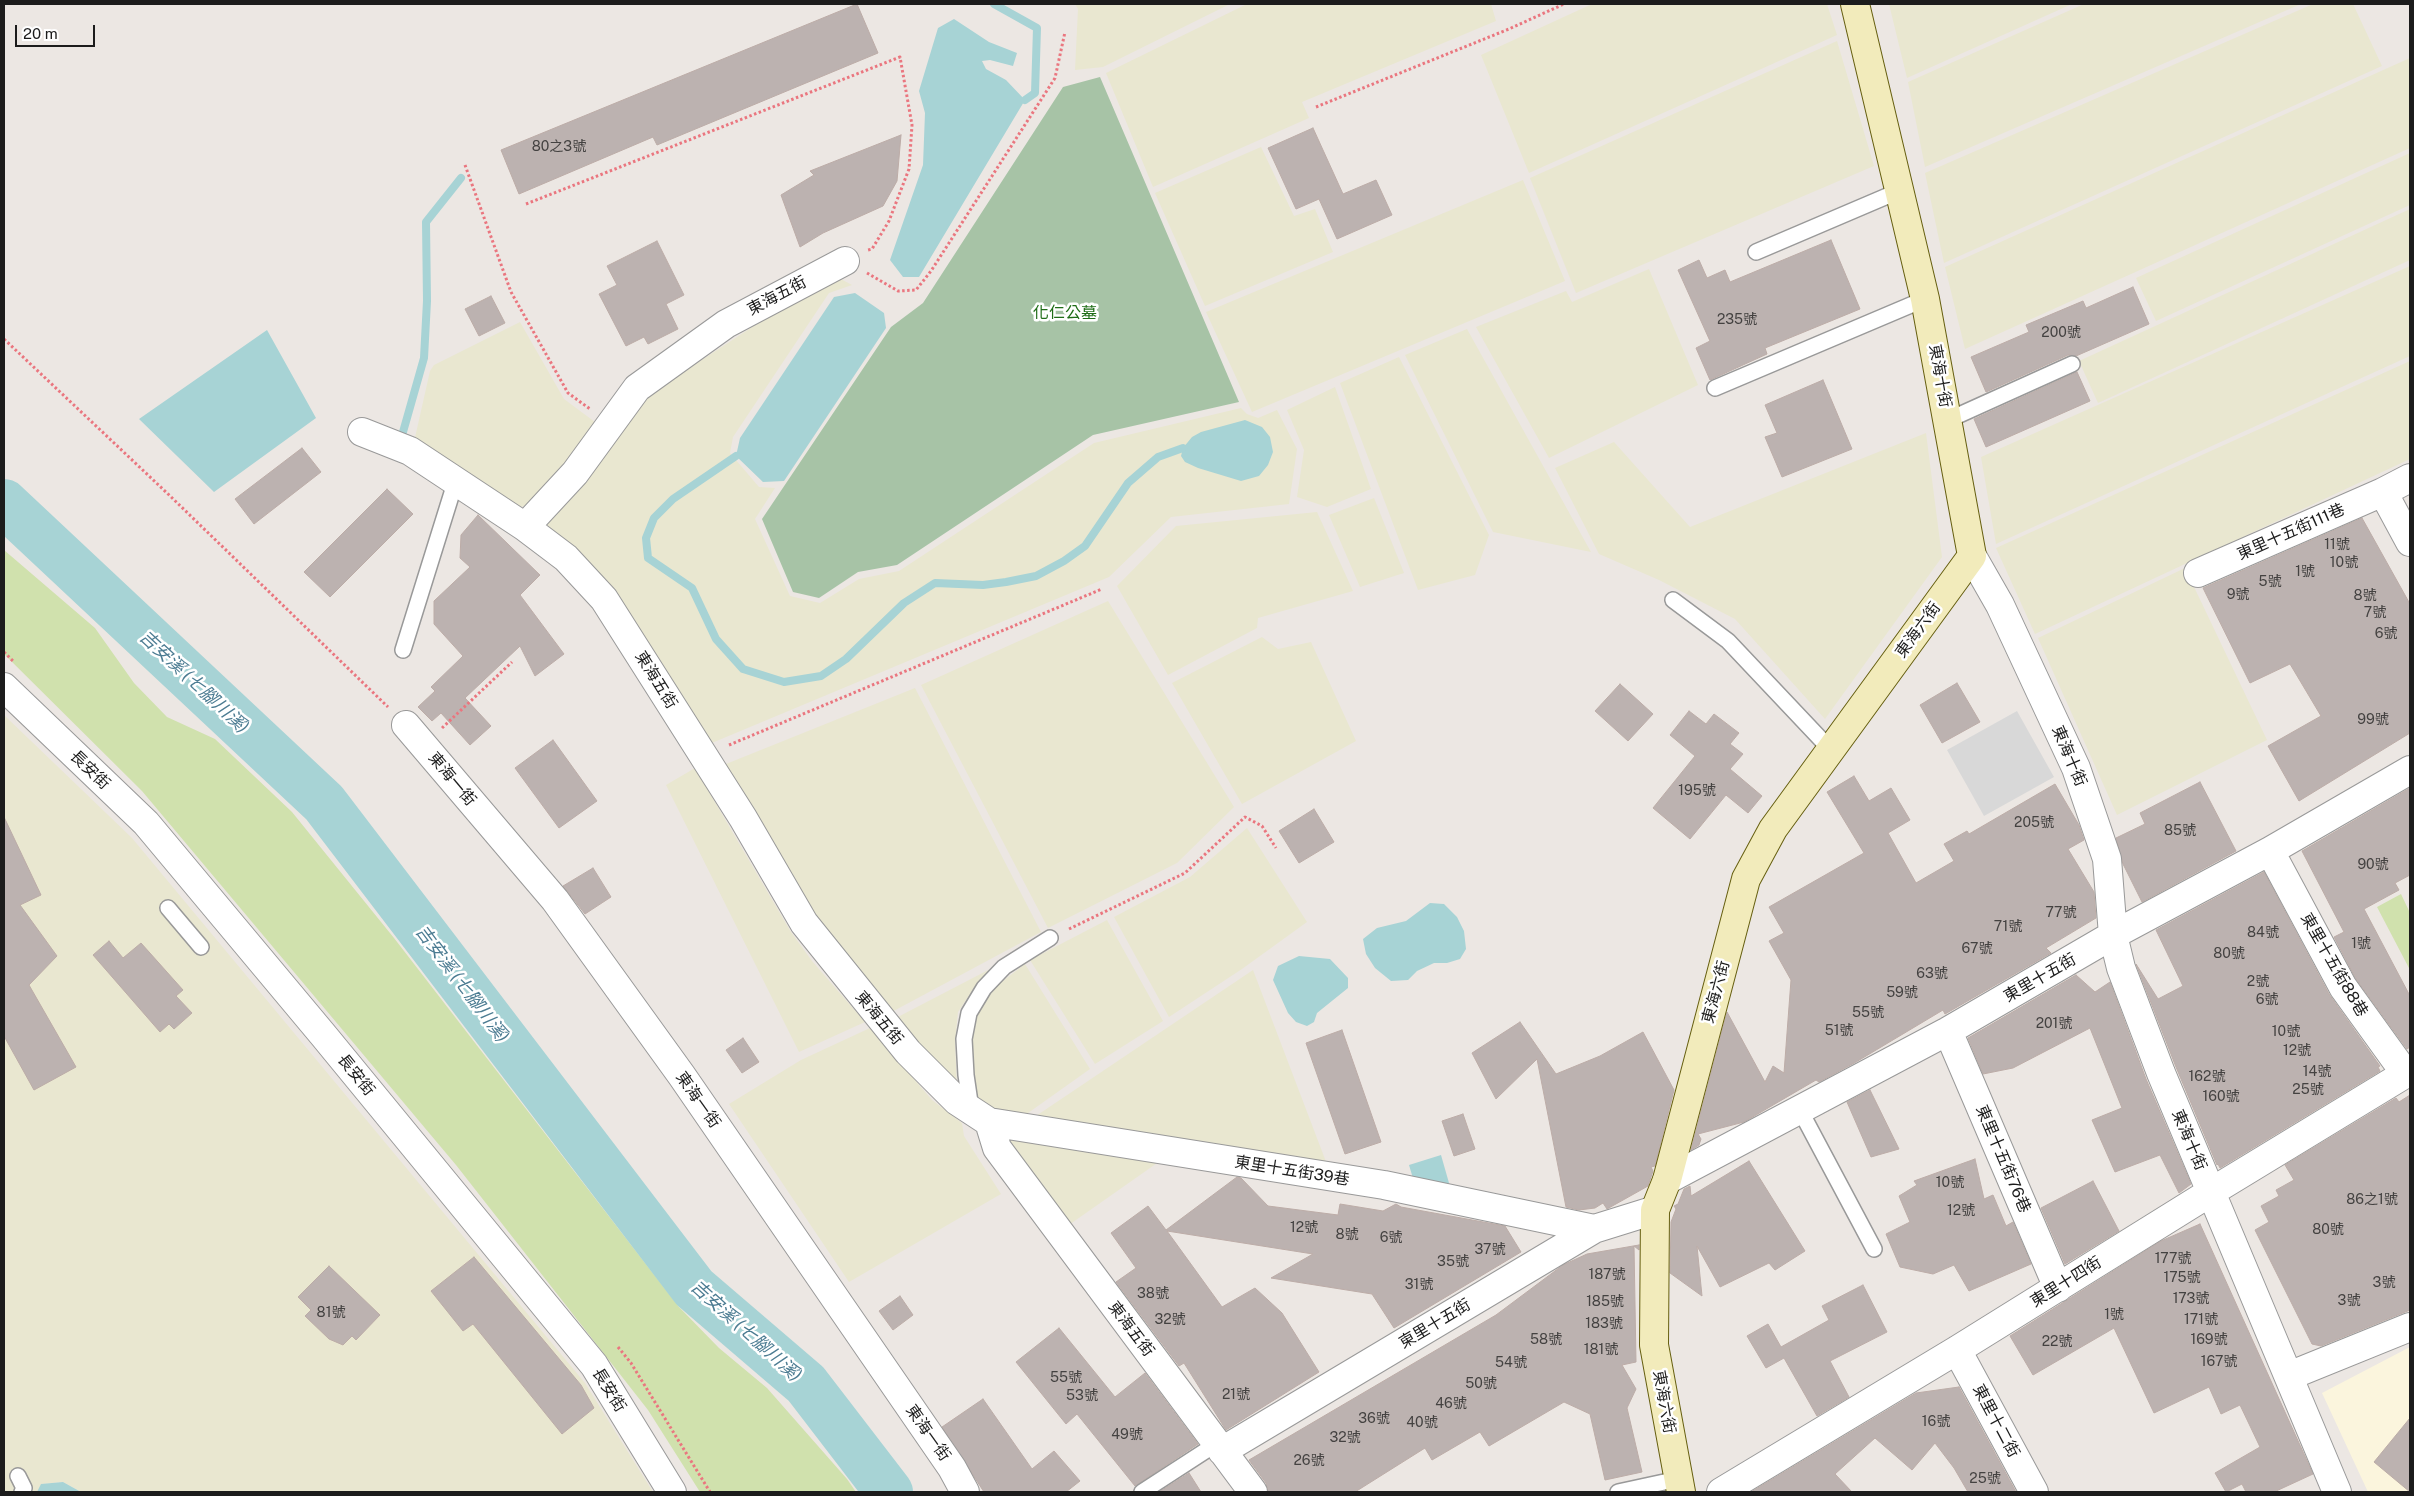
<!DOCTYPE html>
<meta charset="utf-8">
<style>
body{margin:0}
#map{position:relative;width:2414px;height:1496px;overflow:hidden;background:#ece7e3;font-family:"Public Sans",sans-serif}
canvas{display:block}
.frame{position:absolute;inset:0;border:5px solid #1c1c1c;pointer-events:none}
.scale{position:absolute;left:15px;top:25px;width:80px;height:22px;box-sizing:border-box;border:2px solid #1c1c1c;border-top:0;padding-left:6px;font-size:15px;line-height:18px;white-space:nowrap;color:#1c1c1c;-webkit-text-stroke:4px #fff;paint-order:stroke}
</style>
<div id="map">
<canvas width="2414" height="1496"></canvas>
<div class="frame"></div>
<div class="scale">20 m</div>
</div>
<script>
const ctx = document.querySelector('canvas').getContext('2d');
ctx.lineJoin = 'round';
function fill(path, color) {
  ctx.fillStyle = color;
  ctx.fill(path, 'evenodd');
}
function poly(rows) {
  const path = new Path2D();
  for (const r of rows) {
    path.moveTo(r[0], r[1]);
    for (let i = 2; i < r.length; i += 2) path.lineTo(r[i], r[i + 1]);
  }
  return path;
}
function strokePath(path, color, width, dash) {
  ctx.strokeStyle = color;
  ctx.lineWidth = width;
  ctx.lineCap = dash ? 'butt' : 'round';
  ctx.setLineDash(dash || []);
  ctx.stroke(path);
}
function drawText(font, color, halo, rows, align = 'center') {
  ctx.font = font + ' "Public Sans","Noto Sans TC",sans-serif';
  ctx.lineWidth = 5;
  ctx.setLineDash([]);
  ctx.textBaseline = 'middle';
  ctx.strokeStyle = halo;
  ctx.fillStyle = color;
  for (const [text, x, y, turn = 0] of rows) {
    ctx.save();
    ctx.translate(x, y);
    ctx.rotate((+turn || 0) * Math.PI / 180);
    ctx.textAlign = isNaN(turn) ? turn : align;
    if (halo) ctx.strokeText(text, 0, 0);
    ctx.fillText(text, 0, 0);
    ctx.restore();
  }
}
fill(poly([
 [2410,1347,2410,1492,2368,1492,2322,1393]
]), '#fbf5dd');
fill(poly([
 [1075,4,1230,4,1103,67,1075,70,1078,9],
 [1247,4,1491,4,1496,21,1302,102,1309,118,1153,187,1106,73],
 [1592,4,1827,4,1837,35,1529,173,1481,55],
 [1889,4,2072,4,1907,78],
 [2084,4,2301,4,1925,167,1908,82],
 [2313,4,2353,4,2382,66,1944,263,1925,173],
 [1837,41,1874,166,1576,293,1530,178],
 [2410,58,2410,148,1965,349,1945,267],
 [1261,147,1294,216,1315,209,1333,252,1205,306,1155,193],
 [2410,153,2410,205,2156,321,2136,278],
 [1523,180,1565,281,1252,412,1206,312],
 [2410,209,2410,260,2098,403,2079,361],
 [2410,266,2410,356,1996,544,1981,457],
 [1649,269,1698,385,1549,458,1476,327,1566,291,1572,302],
 [837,277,852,285,829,293,733,437,730,453,759,487,775,488,755,519,790,596,820,603,859,579,899,571,1094,443,1241,408,1247,414,1258,418,1277,410,1297,449,1289,504,1171,517,1109,577,707,745,542,529,645,397,812,288],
 [520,322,564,399,599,425,531,504,514,509,414,442,430,371,434,365],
 [1467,329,1591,552,1493,532,1405,355],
 [1399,357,1489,535,1475,575,1418,590,1340,383],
 [2410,361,2410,459,2035,634,1996,548],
 [1335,387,1371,489,1327,507,1297,497,1304,450,1287,410],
 [1926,433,1942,557,1825,719,1735,619,1659,580,1599,554,1555,468,1614,442,1690,527],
 [1374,498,1404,573,1360,587,1329,515],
 [1317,512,1353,591,1258,618,1257,628,1168,675,1117,586,1176,526],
 [2185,568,2267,740,2117,815,2038,638],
 [1108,601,1234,807,1177,863,1048,928,921,685],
 [1262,637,1278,649,1311,642,1356,741,1242,804,1172,683],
 [915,688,1041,932,888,1014,813,921,721,766],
 [4,715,132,838,585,1383,653,1492,81,1492,63,1482,42,1484,37,1492,4,1492],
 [695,768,791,932,812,961,865,1022,799,1052,666,785],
 [1247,828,1307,922,1242,969,1169,1017,1114,917,1190,877],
 [1107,920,1163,1021,1095,1064,1030,960],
 [1025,964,1090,1069,1021,1118,988,1109,974,1094,971,1040,977,1016,991,990],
 [994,967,974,988,958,1012,955,1042,957,1087,892,1020],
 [1253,970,1328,1167,1030,1120],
 [870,1028,932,1100,962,1123,964,1136,1001,1194,849,1282,729,1104,801,1060],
 [1008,1135,1160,1161,1066,1227,1006,1150]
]), '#e9e7d0');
fill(poly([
 [4,550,95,628,134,683,167,717,215,739,292,812,394,938,679,1307,719,1348,767,1388,847,1479,856,1492,700,1492,648,1410,456,1165,142,791,4,654],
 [2401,894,2410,913,2410,970,2377,907]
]), '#d0e1ad');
fill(poly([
 [1100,77,1239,402,1093,435,897,565,858,572,819,598,793,592,762,519,891,327,923,303,1063,87]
]), '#a7c3a6');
fill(poly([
 [2017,711,2054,777,1984,816,1947,750]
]), '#d8d8d8');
fill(poly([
 [954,19,989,42,1017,53,1013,66,990,60,982,61,986,69,1006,80,1025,100,919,277,903,277,890,260,923,165,925,113,919,91,938,28],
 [855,293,884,313,886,328,784,481,763,482,736,456,740,438,834,297],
 [267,330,316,418,214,492,139,419],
 [1245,420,1262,427,1270,437,1273,452,1268,465,1259,476,1241,481,1198,468,1185,462,1181,456,1183,448,1192,437,1201,432],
 [1430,903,1444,904,1457,917,1464,931,1466,949,1460,959,1447,963,1434,963,1417,971,1408,980,1391,981,1375,968,1366,954,1363,939,1377,928,1406,921],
 [1299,956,1330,959,1348,978,1348,988,1317,1013,1314,1022,1307,1026,1296,1022,1288,1013,1273,980,1278,966],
 [1441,1155,1451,1190,1415,1185,1409,1165],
 [63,1482,81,1492,37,1492,41,1484]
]), '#a7d3d5');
strokePath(poly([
 [994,4,1037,28,1035,93,1025,100],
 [403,432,424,358,427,301,426,222,461,178],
 [736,456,673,499,654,518,646,538,648,558,692,588,716,639,743,669,784,682,821,676,846,659,904,603,935,583,983,585,1006,582,1036,576,1064,561,1085,546,1128,483,1158,457,1183,448]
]), '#a7d3d5', 8);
strokePath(poly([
 [4,503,324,803,694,1288,806,1384,889,1492]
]), '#a7d3d5', 48);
const building = poly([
 [857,4,878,53,657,145,653,137,519,194,501,150,857,4],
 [1313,128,1343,194,1376,180,1392,215,1337,239,1319,199,1296,209,1268,148,1313,128],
 [901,135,897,181,883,206,823,233,800,247,781,195,814,175,810,171,901,135],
 [1831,240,1860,309,1765,348,1767,354,1710,380,1696,348,1710,341,1678,270,1699,260,1707,278,1725,270,1730,282,1831,240],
 [657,241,684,295,666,304,678,329,648,344,644,337,626,346,599,294,617,285,607,266,657,241],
 [2133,287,2149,324,2076,356,2068,355,1986,392,1971,357,2029,332,2026,325,2083,301,2086,308,2133,287],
 [491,296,505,323,479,336,465,309,491,296],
 [2077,372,2090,401,1986,447,1974,419,2077,372],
 [1823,380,1852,449,1782,477,1765,437,1777,433,1765,405,1823,380],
 [302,448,321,472,254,524,235,499,302,448],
 [387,489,413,514,330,597,304,572,387,489],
 [478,515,540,575,520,595,564,654,535,676,520,646,465,698,491,726,470,745,441,713,432,721,418,707,435,691,431,687,463,656,434,624,434,601,470,567,460,558,461,535,478,515],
 [2362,518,2410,604,2410,733,2299,801,2268,746,2321,716,2290,664,2250,683,2203,588,2362,518],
 [1957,683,1980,722,1942,743,1920,705,1957,683],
 [1620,684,1653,714,1628,741,1595,711,1620,684],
 [1689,711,1706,724,1714,714,1739,733,1730,744,1743,754,1730,769,1762,796,1748,813,1726,795,1690,839,1653,808,1695,756,1670,735,1689,711],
 [553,740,597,801,559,828,515,768,553,740],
 [1854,776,1869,801,1891,788,1910,820,1888,833,1916,883,1954,861,1944,844,1967,831,1969,834,2055,784,2079,825,2084,840,2068,849,2094,892,2096,918,2046,948,2051,953,1945,1014,1943,1010,1856,1062,1819,1082,1816,1080,1744,1122,1698,1134,1701,1139,1699,1145,1691,1150,1727,1012,1765,1082,1773,1066,1784,1073,1791,980,1769,941,1784,933,1769,907,1864,853,1827,792,1854,776],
 [2200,782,2236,851,2142,902,2123,864,2116,838,2145,824,2140,813,2200,782],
 [2410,788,2410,875,2395,883,2399,890,2364,909,2410,996,2410,1047,2407,1049,2356,979,2334,937,2344,932,2302,851,2410,788],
 [1314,809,1334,842,1299,863,1279,831,1314,809],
 [4,817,41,895,20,905,57,956,29,985,76,1067,34,1090,4,1036,4,817],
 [593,868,611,897,585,914,563,886,593,868],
 [2264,872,2329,994,2380,1066,2378,1067,2380,1071,2220,1168,2218,1164,2217,1165,2176,1067,2136,964,2158,999,2183,986,2156,930,2264,872],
 [109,941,123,958,141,943,183,990,176,996,192,1013,174,1029,169,1024,160,1032,93,955,109,941],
 [2076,975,2095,992,2110,982,2146,1079,2191,1184,2179,1193,2160,1155,2115,1172,2092,1120,2122,1108,2090,1028,2013,1068,1983,1074,1968,1038,2076,975],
 [1520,1022,1556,1074,1600,1056,1643,1032,1674,1090,1655,1166,1651,1167,1653,1171,1648,1186,1607,1209,1603,1203,1595,1208,1579,1210,1566,1207,1537,1059,1496,1099,1472,1053,1520,1022],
 [1342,1030,1381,1142,1345,1154,1306,1043,1342,1030],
 [743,1038,759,1062,742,1073,726,1050,743,1038],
 [1870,1090,1899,1149,1871,1157,1847,1102,1870,1090],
 [2410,1095,2410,1310,2321,1346,2312,1344,2255,1230,2269,1222,2261,1206,2279,1196,2276,1190,2294,1180,2285,1165,2396,1098,2399,1102,2410,1095],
 [1463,1114,1475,1149,1454,1156,1442,1121,1463,1114],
 [1975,1159,1984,1199,1993,1195,2006,1226,2013,1222,2031,1264,1969,1291,1954,1265,1933,1274,1900,1267,1886,1234,1910,1222,1899,1196,1917,1185,1914,1181,1975,1159],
 [1749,1161,1805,1251,1775,1270,1769,1263,1720,1287,1697,1246,1702,1296,1670,1273,1671,1222,1676,1209,1674,1206,1678,1204,1684,1189,1690,1186,1691,1196,1749,1161],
 [1237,1177,1241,1178,1268,1206,1338,1215,1340,1204,1383,1211,1396,1204,1401,1207,1505,1226,1521,1252,1394,1328,1372,1294,1271,1278,1313,1254,1167,1231,1222,1307,1255,1288,1282,1313,1319,1372,1226,1430,1184,1363,1179,1366,1116,1282,1136,1268,1111,1233,1148,1206,1166,1230,1237,1177],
 [2093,1181,2119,1231,2065,1264,2041,1208,2093,1181],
 [2200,1224,2313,1474,2274,1492,2246,1492,2242,1484,2226,1492,2215,1473,2260,1447,2240,1405,2221,1414,2209,1387,2154,1413,2114,1328,2033,1375,2010,1336,2161,1241,2200,1224],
 [1639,1245,1639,1250,1634,1246,1636,1362,1622,1365,1636,1389,1627,1408,1642,1472,1605,1480,1590,1414,1564,1402,1489,1446,1480,1432,1432,1460,1425,1448,1355,1492,1268,1492,1266,1483,1249,1460,1496,1315,1563,1265,1587,1254,1639,1245],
 [474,1257,581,1385,594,1408,562,1434,473,1324,463,1331,431,1291,474,1257],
 [329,1266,380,1315,356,1340,352,1336,343,1345,329,1339,305,1316,311,1310,298,1297,329,1266],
 [1863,1285,1887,1332,1830,1361,1849,1397,1817,1416,1784,1358,1766,1368,1747,1336,1768,1324,1781,1347,1829,1320,1822,1306,1863,1285],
 [900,1296,913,1315,893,1330,879,1311,900,1296],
 [1059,1328,1115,1397,1145,1373,1198,1444,1135,1486,1077,1414,1066,1424,1016,1362,1059,1328],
 [1959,1387,2016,1492,1968,1492,1954,1468,1935,1443,1912,1470,1875,1438,1835,1474,1852,1492,1751,1492,1916,1393,1959,1387],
 [983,1399,1032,1469,1054,1451,1080,1481,1066,1492,984,1492,942,1427,983,1399],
 [2410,1418,2410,1492,2374,1462,2410,1418],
 [1189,1473,1201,1492,1159,1492,1189,1473]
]);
fill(building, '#bcb2b0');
strokePath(building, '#bcaca7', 1);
const lane = poly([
 [1756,252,1899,191],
 [1715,388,1925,299],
 [1948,420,2072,364],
 [1673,600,1728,641,1831,750],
 [403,650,456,480],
 [168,908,201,947],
 [971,1109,966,1075,964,1039,969,1013,984,988,1004,967,1050,938],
 [1800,1110,1874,1249],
 [18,1476,24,1488,22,1492],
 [1142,1492,1216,1444],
 [1618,1492,1678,1479]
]);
const street = poly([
 [362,432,410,451,525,527,566,558,604,599,743,818,804,923,908,1052,957,1101,989,1122,997,1148,1253,1492],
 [2410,478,2383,492,2410,542],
 [525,527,575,473,637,388,726,324,845,261],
 [1972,556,2000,605,2076,768,2107,859,2113,935,2121,968,2161,1073,2337,1492],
 [2198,573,2383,492],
 [4,687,146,823,324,1036,594,1365,672,1492],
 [406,725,555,900,682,1076,952,1468,965,1492],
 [2270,851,2343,987,2405,1073],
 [1948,1031,2058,1288],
 [989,1122,1384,1185,1594,1229],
 [1667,1180,1948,1031,2113,935,2270,851,2410,770],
 [1957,1350,2034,1492],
 [2289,1376,2410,1327],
 [1222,1451,1594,1229,1655,1210],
 [1721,1492,1957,1350,2211,1192,2410,1071]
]);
const secondary = poly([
 [1681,1492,1654,1345,1655,1210,1667,1180,1746,879,1773,829,1972,556,1925,299,1855,4]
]);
strokePath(lane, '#999', 18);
strokePath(street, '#999', 30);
strokePath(secondary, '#665f10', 30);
strokePath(poly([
 [1316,107,1509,29,1564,4],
 [465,165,511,292,568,393,590,409],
 [526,204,900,57,912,125,909,169,889,221,872,249,868,250],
 [867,273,898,291,916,290,931,271,1055,78,1065,32],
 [4,339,167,493,388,707],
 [4,652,13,661],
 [442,728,512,662],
 [729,745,1102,589],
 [1069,929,1185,873,1245,817,1262,826,1276,848],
 [618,1347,631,1363,710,1492]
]), '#ea767f', 3, [2.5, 2.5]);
strokePath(lane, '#fff', 15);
strokePath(street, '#fff', 28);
strokePath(secondary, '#f2ebbb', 28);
drawText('14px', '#444241', null, [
 ["80之3號",559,147],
 ["235號",1737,320],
 ["200號",2061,333],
 ["11號",2337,545],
 ["10號",2344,563],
 ["1號",2305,572],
 ["5號",2270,582],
 ["9號",2238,595],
 ["8號",2365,596],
 ["7號",2375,613],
 ["6號",2386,634],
 ["99號",2373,720],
 ["195號",1697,791],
 ["205號",2034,823],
 ["85號",2180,831],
 ["90號",2373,865],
 ["77號",2061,913],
 ["71號",2008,927],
 ["84號",2263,933],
 ["1號",2361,944],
 ["67號",1977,949],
 ["80號",2229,954],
 ["63號",1932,974],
 ["2號",2258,982],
 ["59號",1902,993],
 ["6號",2267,1000],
 ["55號",1868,1013],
 ["201號",2054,1024],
 ["51號",1839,1031],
 ["10號",2286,1032],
 ["12號",2297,1051],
 ["14號",2317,1072],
 ["162號",2207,1077],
 ["25號",2308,1090],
 ["160號",2221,1097],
 ["10號",1950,1183],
 ["86之1號",2372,1200],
 ["12號",1961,1211],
 ["12號",1304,1228],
 ["80號",2328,1230],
 ["8號",1347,1235],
 ["6號",1391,1238],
 ["37號",1490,1250],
 ["177號",2173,1259],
 ["35號",1453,1262],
 ["187號",1607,1275],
 ["175號",2182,1278],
 ["3號",2384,1283],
 ["31號",1419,1285],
 ["38號",1153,1294],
 ["173號",2191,1299],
 ["3號",2349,1301],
 ["185號",1605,1302],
 ["81號",331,1313],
 ["1號",2114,1315],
 ["32號",1170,1320],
 ["171號",2201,1320],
 ["183號",1604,1324],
 ["58號",1546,1340],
 ["169號",2209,1340],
 ["22號",2057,1342],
 ["181號",1601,1350],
 ["167號",2219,1362],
 ["54號",1511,1363],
 ["55號",1066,1378],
 ["50號",1481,1384],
 ["21號",1236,1395],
 ["53號",1082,1396],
 ["46號",1451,1404],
 ["36號",1374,1419],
 ["16號",1936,1422],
 ["40號",1422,1423],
 ["49號",1127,1435],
 ["32號",1345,1438],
 ["26號",1309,1461],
 ["25號",1985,1479]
]);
drawText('16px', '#1c1c1c', '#fff', [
 ["東海五街",777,296,-28],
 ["東海十街",1940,376,80],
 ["東里十五街111巷",2291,532,-24],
 ["東海六街",1918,630,-54],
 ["東海五街",656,680,58],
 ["東海十街",2069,756,67],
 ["長安街",90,770,44],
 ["東海一街",452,779,50],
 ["東里十五街88巷",2334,965,60],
 ["東里十五街",2040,978,-30],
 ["東海六街",1716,992,-75],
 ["東海五街",879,1018,50],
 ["長安街",356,1075,51],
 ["東海一街",698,1100,55],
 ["東海十街",2189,1140,67],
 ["東里十五街76巷",2003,1159,67],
 ["東里十五街39巷",1292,1171,9],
 ["東里十四街",2066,1282,-32],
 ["東里十五街",1435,1324,-31],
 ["東海五街",1131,1329,53],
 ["長安街",609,1390,58],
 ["東海六街",1664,1402,80],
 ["東里十二街",1996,1421,62],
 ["東海一街",928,1433,55]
]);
drawText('16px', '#1f6d17', '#fff', [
 ["化仁公墓",1065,313]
]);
drawText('italic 18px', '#4c7c92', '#fff', [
 ["吉安溪 (七腳川溪)",194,682,43],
 ["吉安溪 (七腳川溪)",462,984,53],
 ["吉安溪 (七腳川溪)",746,1331,42]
]);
</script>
